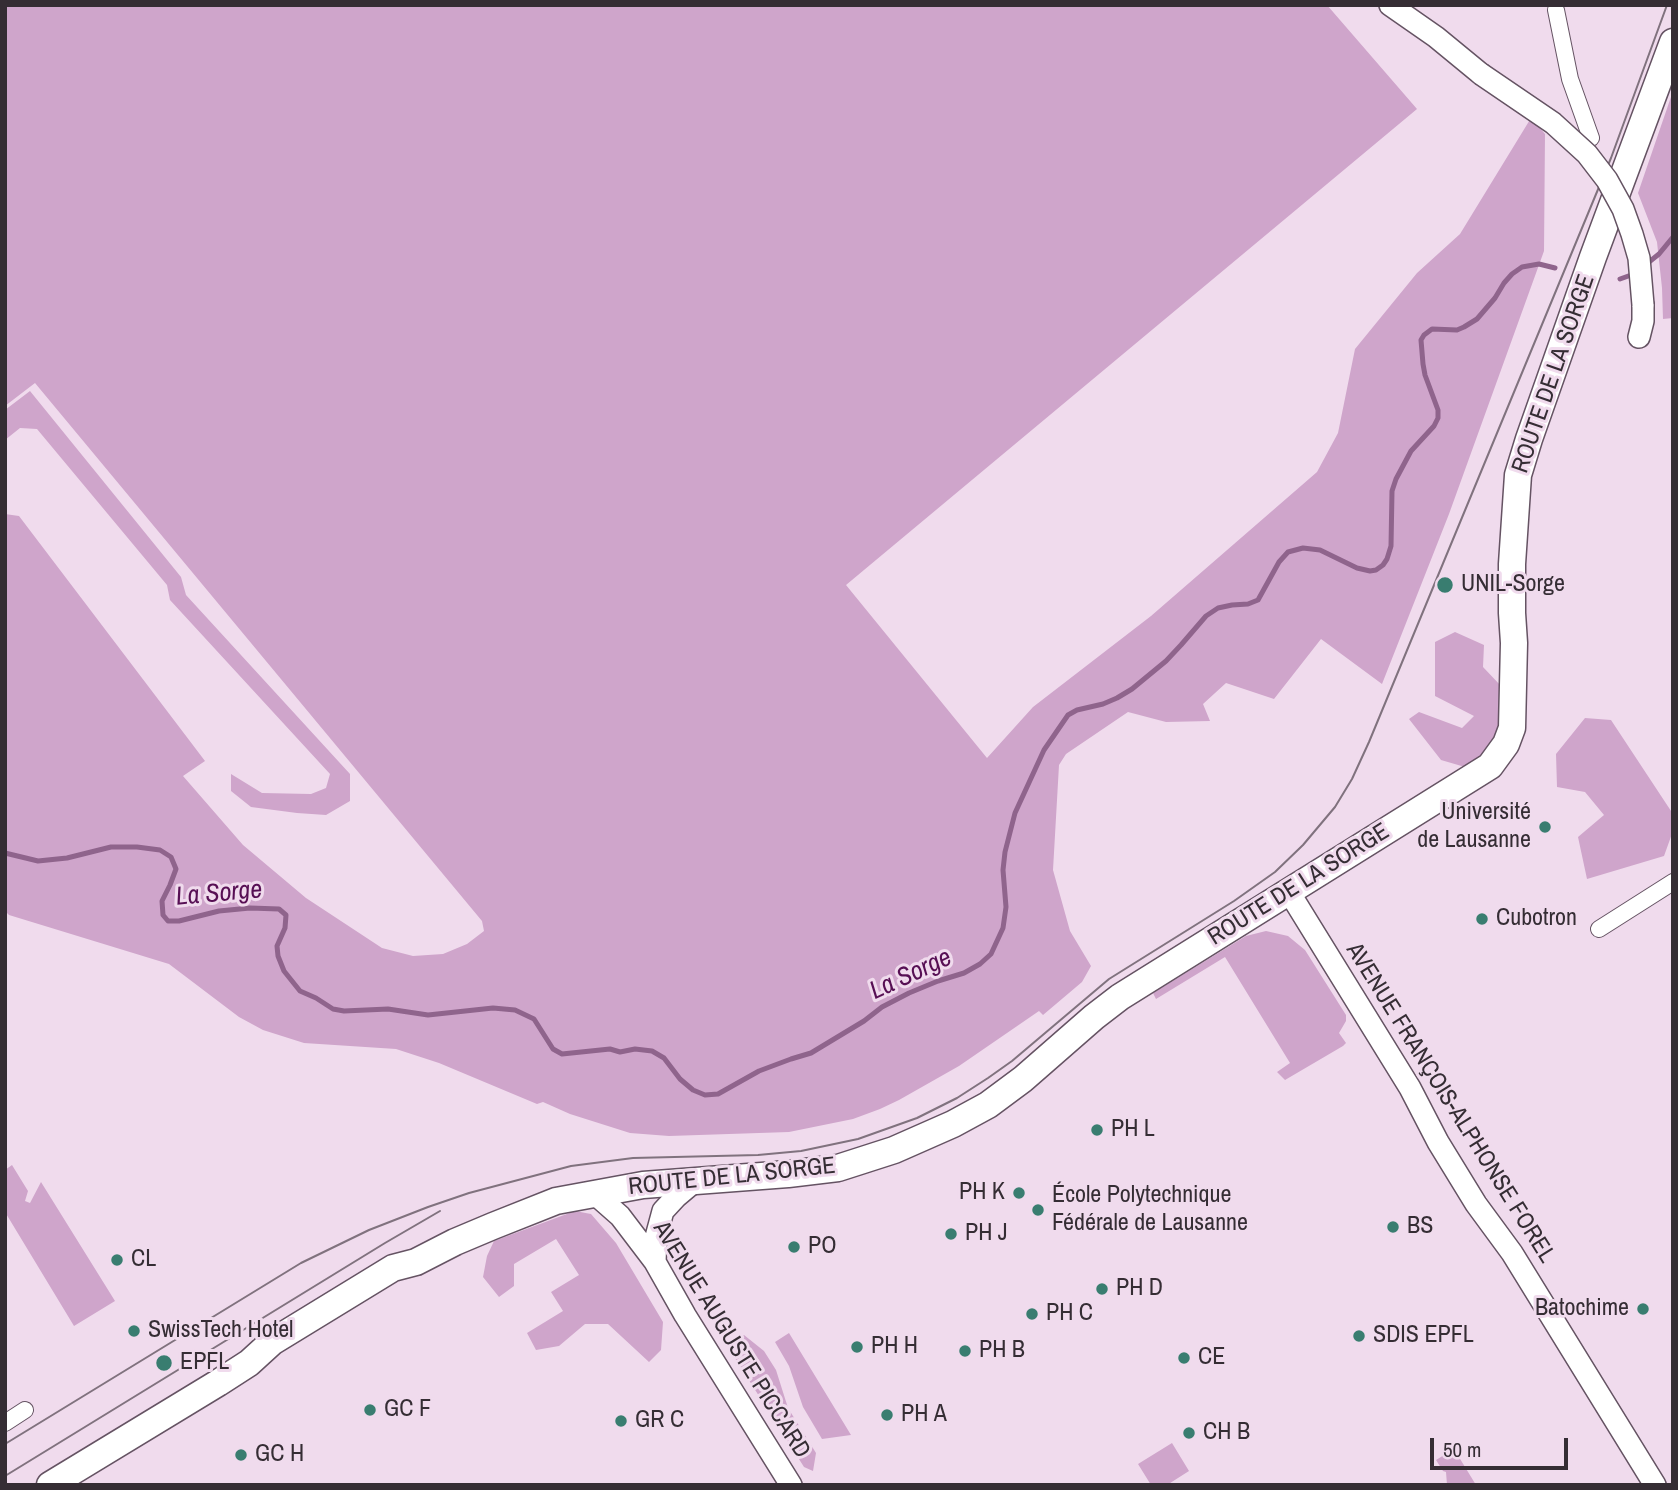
<!DOCTYPE html>
<meta charset="utf-8">
<style>
body{margin:0}
#map{position:relative;width:1678px;height:1490px;overflow:hidden;background:#f0dbed;font-family:"Archivo Narrow",sans-serif}
canvas{display:block}
.frame{position:absolute;inset:0;border:7px solid #352d34;pointer-events:none}
.scale{position:absolute;left:1430px;top:1438px;width:138px;height:32px;box-sizing:border-box;border:4px solid #352d34;border-top:0;padding-left:9px;font-size:21px;line-height:24px;white-space:nowrap;color:#352d34;-webkit-text-stroke:5px #f0dbed;paint-order:stroke}
</style>
<div id="map">
<canvas width="1678" height="1490"></canvas>
<div class="frame"></div>
<div class="scale">50 m</div>
</div>
<script>
const ctx = document.querySelector('canvas').getContext('2d');
ctx.lineJoin = 'round';
function fill(path, color) {
  ctx.fillStyle = color;
  ctx.fill(path, 'evenodd');
}
function poly(rows) {
  const path = new Path2D();
  for (const r of rows) {
    path.moveTo(r[0], r[1]);
    for (let i = 2; i < r.length; i += 2) path.lineTo(r[i], r[i + 1]);
  }
  return path;
}
function strokePath(path, color, width, dash) {
  ctx.strokeStyle = color;
  ctx.lineWidth = width;
  ctx.lineCap = dash ? 'butt' : 'round';
  ctx.setLineDash(dash || []);
  ctx.stroke(path);
}
function drawText(font, color, halo, rows, align = 'center') {
  ctx.font = font + ' "Archivo Narrow",sans-serif';
  ctx.lineWidth = 6;
  ctx.setLineDash([]);
  ctx.textBaseline = 'middle';
  ctx.strokeStyle = halo;
  ctx.fillStyle = color;
  for (const [text, x, y, turn = 0] of rows) {
    ctx.save();
    ctx.translate(x, y);
    ctx.rotate((+turn || 0) * Math.PI / 180);
    ctx.textAlign = isNaN(turn) ? turn : align;
    if (halo) ctx.strokeText(text, 0, 0);
    ctx.fillText(text, 0, 0);
    ctx.restore();
  }
}
fill(poly([
 [5,5,1327,5,1417,109,846,585,987,758,1033,707,1151,616,1317,472,1338,433,1355,349,1417,273,1460,234,1531,118,1545,134,1544,251,1449,514,1382,684,1321,639,1274,699,1226,683,1203,704,1210,721,1166,722,1128,712,1066,754,1059,765,1053,870,1070,931,1091,966,1082,982,1043,1015,1039,1011,959,1066,899,1100,880,1109,853,1119,789,1132,669,1136,630,1133,570,1114,543,1102,537,1104,439,1063,396,1049,304,1043,263,1030,239,1017,169,964,9,915,5,911,5,514,19,516,205,761,183,776,243,845,306,898,382,948,413,956,443,954,467,944,484,931,482,921,35,383,5,406],
 [1673,91,1673,318,1663,319,1662,288,1657,242,1638,193],
 [30,391,181,577,186,595,350,774,350,801,326,815,297,813,251,807,231,791,231,774,262,793,311,794,326,788,330,774,170,600,167,585,37,429,20,428,5,440,5,410],
 [1455,632,1484,645,1483,667,1502,687,1503,740,1465,767,1441,760,1409,719,1419,712,1462,728,1474,716,1435,696,1435,642],
 [1585,718,1611,720,1673,814,1673,831,1664,856,1587,879,1578,837,1604,815,1585,792,1557,787,1556,754],
 [1266,931,1288,936,1305,950,1346,1015,1346,1021,1339,1033,1346,1043,1343,1046,1285,1080,1277,1072,1290,1063,1225,957,1156,999,1153,993,1246,936],
 [12,1165,28,1191,25,1201,30,1203,41,1182,115,1301,74,1326,5,1212,5,1170],
 [575,1211,591,1214,616,1243,663,1322,661,1350,649,1362,608,1324,585,1324,559,1346,536,1350,527,1333,563,1311,551,1292,579,1275,556,1239,514,1264,514,1286,499,1297,483,1277,487,1256,494,1241],
 [789,1333,851,1435,822,1439,803,1407,789,1366,775,1342],
 [744,1335,764,1351,776,1370,788,1408,816,1453,813,1471,804,1467,726,1344],
 [1172,1443,1189,1471,1167,1485,1151,1485,1138,1464],
 [1454,1449,1476,1485,1447,1485,1446,1472,1443,1471,1436,1460]
]), '#cfa5cb');
strokePath(poly([
 [1644,266,1659,254,1673,237],
 [1620,279,1634,274],
 [5,853,38,861,67,858,111,847,137,847,160,850,171,857,176,869,170,885,162,901,163,915,168,921,179,921,219,911,250,908,279,909,286,915,285,928,277,946,278,956,284,971,300,991,316,998,333,1009,344,1011,388,1009,428,1015,493,1008,515,1010,534,1019,553,1049,562,1054,610,1049,620,1052,635,1049,652,1051,664,1058,680,1079,693,1090,705,1095,718,1094,759,1071,791,1059,811,1053,864,1021,882,1007,909,993,938,981,964,973,980,964,991,954,1003,928,1006,907,1003,870,1005,852,1015,813,1044,750,1068,715,1077,710,1103,704,1117,698,1132,689,1166,661,1181,645,1206,616,1218,608,1232,605,1248,604,1258,600,1279,562,1288,552,1303,548,1320,550,1357,568,1370,571,1376,570,1383,565,1387,559,1391,546,1392,491,1396,479,1411,451,1434,426,1438,418,1438,410,1425,375,1423,364,1421,340,1424,335,1432,329,1457,330,1464,327,1477,319,1495,298,1504,283,1512,274,1522,267,1539,264,1555,268]
]), '#8f648c', 5);
const pedestrian = poly([
 [1556,10,1570,79,1591,138],
 [1599,929,1673,882],
 [5,1423,25,1410]
]);
const minor = poly([
 [1390,5,1436,37,1481,74],
 [1639,337,1643,321,1643,305],
 [1289,892,1410,1088,1438,1142,1476,1204,1512,1253,1655,1485],
 [595,1194,620,1216,655,1262,685,1315,791,1485],
 [655,1262,656,1237,663,1211,676,1197,695,1181]
]);
const tertiary = poly([
 [50,1485,218,1383,249,1363,272,1342,393,1268,416,1262,455,1242,493,1226,556,1201,643,1185,788,1174,838,1168,894,1150,953,1124,988,1105,1023,1079,1094,1017,1120,997,1490,766,1506,744,1512,728,1514,643,1512,613,1512,564,1518,475,1529,439,1593,257,1673,42]
]);
strokePath(pedestrian, '#655363', 18);
strokePath(minor, '#655363', 24);
strokePath(tertiary, '#655363', 29);
strokePath(pedestrian, '#fff', 16);
strokePath(minor, '#fff', 21);
strokePath(tertiary, '#fff', 26);
strokePath(poly([
 [5,1444,301,1263,369,1230,428,1207,469,1193,571,1166,633,1158,758,1155,801,1151,858,1139,917,1118,957,1098,988,1078,1012,1061,1109,979,1234,901,1275,872,1303,845,1335,807,1352,779,1369,742,1611,158,1667,5],
 [5,1476,385,1243,440,1211]
]), '#80727e', 2);
const minorBridge = poly([
 [1481,74,1553,123,1587,154,1607,180,1623,209,1632,234,1639,258,1643,305]
]);
strokePath(minorBridge, '#655363', 24, []);
strokePath(minorBridge, '#fff', 21);
for (const [x, y, r, color] of [
 [1445,585,9,"#397d70"],
 [1545,827,7,"#397d70"],
 [1482,919,7,"#397d70"],
 [1097,1130,7,"#397d70"],
 [1019,1193,7,"#397d70"],
 [1038,1210,7,"#397d70"],
 [1393,1227,7,"#397d70"],
 [951,1234,7,"#397d70"],
 [794,1247,7,"#397d70"],
 [117,1260,7,"#397d70"],
 [1102,1289,7,"#397d70"],
 [1643,1309,7,"#397d70"],
 [1032,1314,7,"#397d70"],
 [134,1331,7,"#397d70"],
 [1359,1336,7,"#397d70"],
 [857,1347,7,"#397d70"],
 [965,1351,7,"#397d70"],
 [1184,1358,7,"#397d70"],
 [164,1363,9,"#397d70"],
 [370,1410,7,"#397d70"],
 [887,1415,7,"#397d70"],
 [621,1421,7,"#397d70"],
 [1189,1433,7,"#397d70"],
 [241,1455,7,"#397d70"]
]) {
  const dot = new Path2D();
  dot.arc(x, y, r, 0, 2 * Math.PI);
  ctx.fillStyle = color;
  ctx.fill(dot);
  strokePath(dot, '#f0dbed', 2.5);
}
drawText('24px', '#352d34', '#f0dbed', [
 ["ROUTE DE LA SORGE",1554,374,-71],
 ["ROUTE DE LA SORGE",1299,885,-32],
 ["AVENUE FRANÇOIS-ALPHONSE FOREL",1450,1103,58],
 ["ROUTE DE LA SORGE",732,1177,-6],
 ["AVENUE AUGUSTE PICCARD",731,1340,58]
]);
drawText('24px', '#352d34', '#f0dbed', [
 ["UNIL-Sorge",1461,585],
 ["Université",1531,813,"right"],
 ["de Lausanne",1531,841,"right"],
 ["Cubotron",1496,919],
 ["PH L",1111,1130],
 ["PH K",1005,1193,"right"],
 ["École Polytechnique",1052,1196],
 ["Fédérale de Lausanne",1052,1224],
 ["BS",1407,1227],
 ["PH J",965,1234],
 ["PO",808,1247],
 ["CL",131,1260],
 ["PH D",1116,1289],
 ["Batochime",1629,1309,"right"],
 ["PH C",1046,1314],
 ["SwissTech Hotel",148,1331],
 ["SDIS EPFL",1373,1336],
 ["PH H",871,1347],
 ["PH B",979,1351],
 ["CE",1198,1358],
 ["EPFL",180,1363],
 ["GC F",384,1410],
 ["PH A",901,1415],
 ["GR C",635,1421],
 ["CH B",1203,1433],
 ["GC H",255,1455]
], 'left');
drawText('italic 26px', '#570f54', '#f0dbed', [
 ["La Sorge",219,894,-5],
 ["La Sorge",911,975,-25]
]);
</script>
